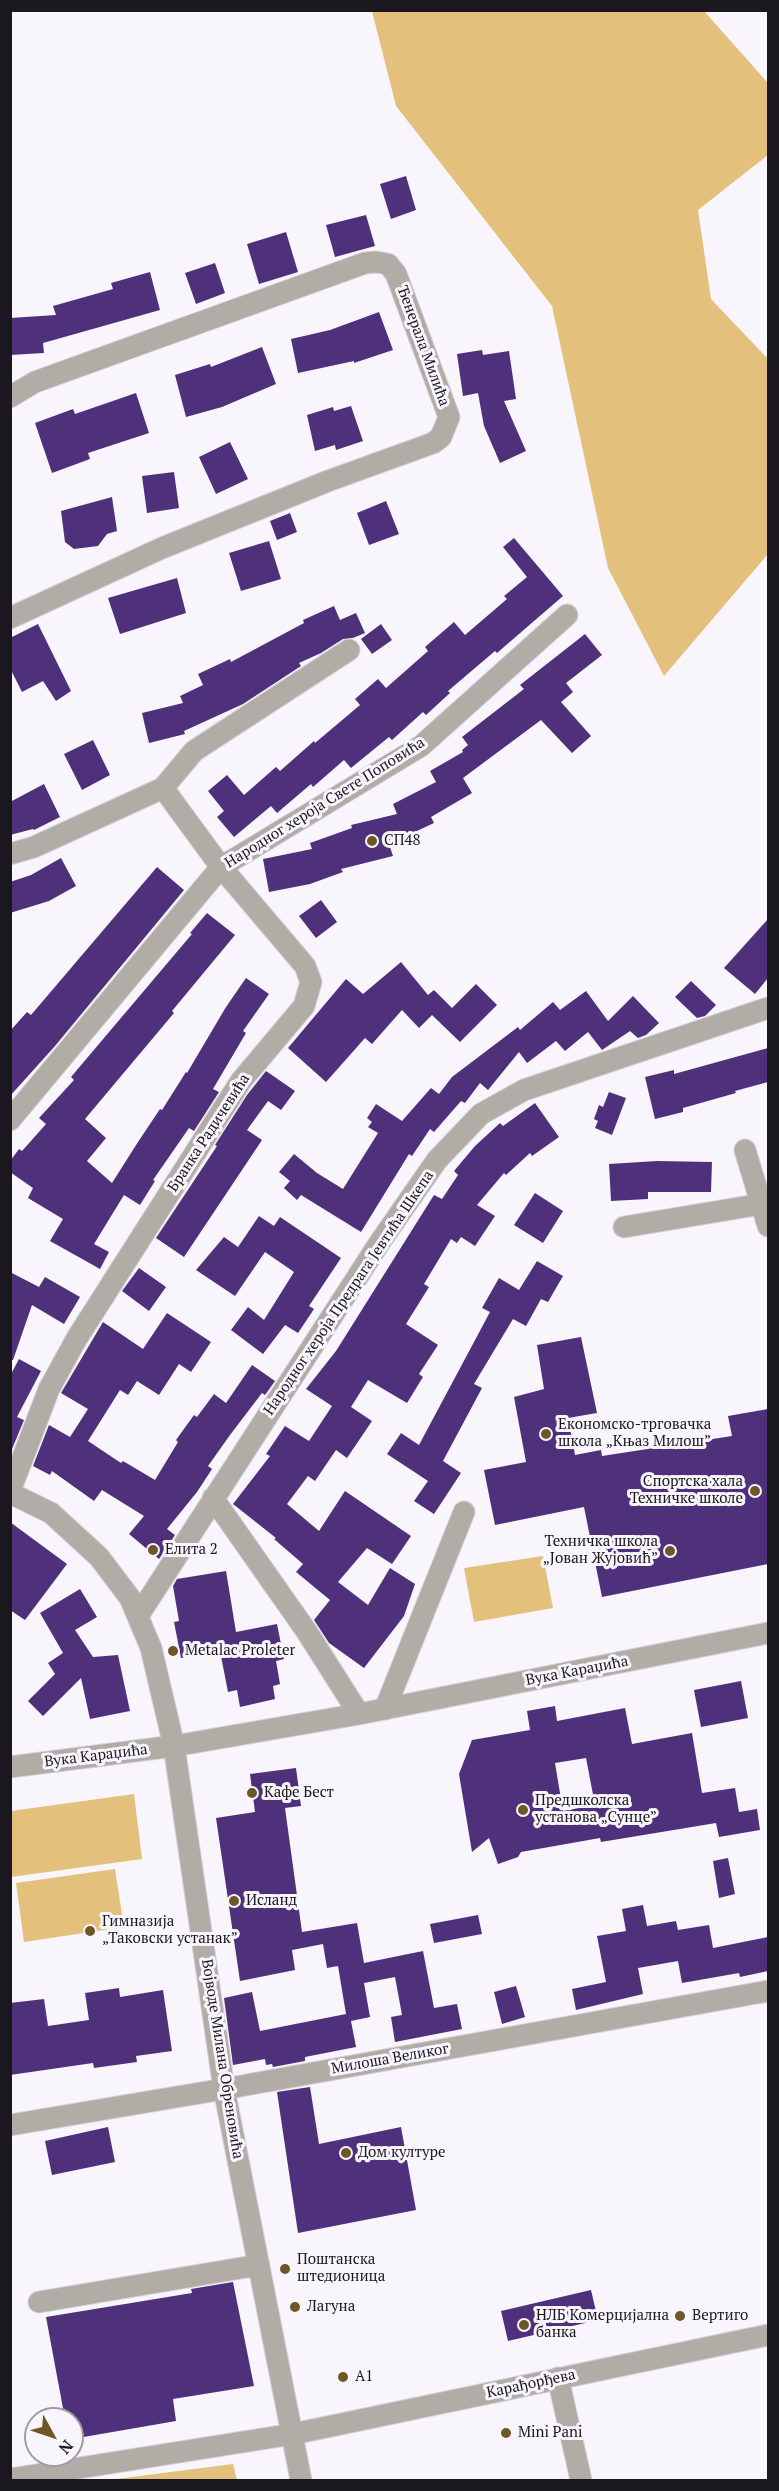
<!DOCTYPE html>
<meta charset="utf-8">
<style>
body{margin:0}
#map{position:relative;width:779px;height:2491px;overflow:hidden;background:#f8f5fd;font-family:"PT Serif",serif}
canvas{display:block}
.frame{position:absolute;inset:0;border:12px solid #1a181e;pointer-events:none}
.north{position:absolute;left:24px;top:2407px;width:60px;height:60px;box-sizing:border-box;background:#f8f5fd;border:2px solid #9f9da4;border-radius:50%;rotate:130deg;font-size:16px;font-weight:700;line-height:24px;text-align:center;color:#1a181e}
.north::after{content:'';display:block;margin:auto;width:21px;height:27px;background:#6e5627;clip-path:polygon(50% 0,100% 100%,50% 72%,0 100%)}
</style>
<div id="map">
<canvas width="779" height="2491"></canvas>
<div class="frame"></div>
<div class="north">N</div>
</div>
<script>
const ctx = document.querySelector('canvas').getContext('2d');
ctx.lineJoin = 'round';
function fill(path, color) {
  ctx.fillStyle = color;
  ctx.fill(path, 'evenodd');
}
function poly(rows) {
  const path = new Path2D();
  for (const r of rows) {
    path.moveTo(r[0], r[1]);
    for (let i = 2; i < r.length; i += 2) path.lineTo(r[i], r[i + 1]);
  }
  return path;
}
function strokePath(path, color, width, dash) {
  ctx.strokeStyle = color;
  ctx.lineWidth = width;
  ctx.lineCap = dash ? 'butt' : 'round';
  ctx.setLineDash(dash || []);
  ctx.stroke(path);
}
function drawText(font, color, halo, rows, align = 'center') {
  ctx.font = font + ' "PT Serif",serif';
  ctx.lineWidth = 6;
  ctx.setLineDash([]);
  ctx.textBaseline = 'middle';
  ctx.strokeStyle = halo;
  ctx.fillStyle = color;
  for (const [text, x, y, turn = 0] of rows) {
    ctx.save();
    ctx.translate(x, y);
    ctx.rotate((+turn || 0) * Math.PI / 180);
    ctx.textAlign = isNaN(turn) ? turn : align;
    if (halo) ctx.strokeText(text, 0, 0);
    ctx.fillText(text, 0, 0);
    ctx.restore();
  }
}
fill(poly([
 [372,11,704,11,768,83,768,155,698,210,711,299,768,359,768,554,664,676,608,568,552,306,396,106],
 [543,1556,553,1608,474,1622,464,1568],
 [134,1794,142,1859,11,1877,11,1811],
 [115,1869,124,1927,24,1942,16,1883],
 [233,2464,237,2480,108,2480]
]), '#e4c07d');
fill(poly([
 [406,176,416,210,391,219,380,184],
 [366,215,375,246,335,257,326,225],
 [286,232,298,272,259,284,247,244],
 [215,263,225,293,196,304,185,273],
 [150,272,160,310,43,343,44,353,10,355,10,318,56,315,53,306,113,289,111,283],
 [379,312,393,350,354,363,354,361,298,373,291,339,330,330],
 [262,347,276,384,222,407,186,417,175,375,210,364,211,367],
 [482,350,483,355,509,351,516,399,504,401,526,451,500,463,484,426,478,393,463,396,457,354],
 [136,393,149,433,88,453,90,459,52,473,35,423,73,409,75,414],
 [351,406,363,441,336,450,335,445,315,451,307,415,333,407,334,411],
 [230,442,248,479,216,494,199,457],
 [174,472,179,508,147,513,142,476],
 [112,497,117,531,107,534,98,546,74,549,65,542,61,511],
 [386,501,399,534,369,545,357,513],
 [290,513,297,532,277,540,270,521],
 [514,538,563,596,497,653,495,651,448,691,450,693,426,715,423,712,392,740,389,737,351,768,344,760,313,787,311,784,277,813,271,806,234,837,217,817,224,811,208,791,227,775,244,795,276,767,280,771,314,741,315,743,360,705,355,699,378,679,386,688,428,651,425,647,454,622,465,635,507,599,504,596,527,577,503,547],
 [269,541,281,579,241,591,229,553],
 [177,578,186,613,120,634,108,598],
 [334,606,340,620,356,613,365,633,353,638,343,639,321,653,299,663,301,666,243,704,184,731,185,734,149,743,142,713,183,703,180,696,203,685,198,674,230,659,231,662,304,623,303,620],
 [38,624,71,691,56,701,43,681,22,692,10,668,10,638],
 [381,624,392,640,372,654,361,639],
 [585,634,602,655,566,683,573,692,561,702,591,736,572,753,541,720,463,778,472,793,431,817,434,823,389,844,393,856,341,869,343,872,310,884,269,892,263,859,312,849,310,843,352,828,351,825,397,814,393,804,436,782,430,771,463,752,462,750,468,745,462,737,524,689,520,685],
 [93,740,110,775,82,790,64,754],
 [44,784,60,817,34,830,33,829,10,835,10,802],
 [61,858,76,886,49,901,10,913,10,882,31,875],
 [157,867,184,890,55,1046,10,1096,10,1031,27,1012,31,1015],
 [321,900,337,922,316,938,299,916],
 [207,913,235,935,172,1011,174,1013,85,1119,106,1138,87,1161,112,1183,138,1142,160,1109,162,1110,186,1072,187,1073,226,1007,246,978,269,994,243,1031,246,1033,213,1089,219,1092,194,1131,189,1128,153,1180,155,1181,140,1205,124,1195,94,1244,109,1252,100,1269,50,1241,63,1219,28,1198,33,1188,10,1172,10,1161,19,1149,22,1151,46,1124,39,1118,74,1080,71,1077,192,934,190,933],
 [768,919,768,978,755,994,724,968],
 [401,962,428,995,434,990,452,1008,476,984,497,1005,460,1042,432,1015,419,1028,402,1010,372,1044,365,1038,326,1082,288,1048,346,979,363,994],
 [691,981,716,1005,705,1016,697,1018,675,997],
 [586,991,608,1021,633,996,659,1023,646,1035,638,1038,630,1031,602,1050,588,1032,565,1051,556,1041,527,1063,519,1052,488,1090,480,1083,465,1103,461,1101,434,1132,430,1129,412,1156,409,1154,361,1232,301,1195,297,1200,284,1188,290,1181,279,1172,294,1154,317,1173,343,1189,378,1133,368,1127,372,1122,367,1118,376,1104,402,1121,431,1088,439,1094,452,1077,518,1027,520,1030,553,1002,560,1010],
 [768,1048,768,1082,735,1091,736,1093,683,1108,683,1112,655,1119,645,1077,674,1070,674,1074],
 [266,1071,295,1091,281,1110,268,1101,247,1130,262,1140,184,1257,156,1238,217,1146,215,1145,247,1095],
 [609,1092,626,1098,612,1135,595,1128,598,1121,594,1119,599,1105,603,1107],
 [535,1103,559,1137,532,1156,530,1153,506,1175,504,1173,477,1205,495,1216,475,1246,461,1237,457,1243,451,1239,424,1284,429,1287,406,1324,438,1345,419,1374,423,1377,407,1403,368,1380,351,1407,372,1421,347,1458,336,1450,315,1481,308,1476,287,1504,319,1531,345,1491,411,1536,392,1564,367,1548,338,1582,368,1605,390,1568,415,1584,404,1616,364,1668,329,1643,314,1620,330,1600,296,1572,303,1564,274,1539,276,1538,233,1504,270,1456,266,1454,285,1426,309,1441,332,1406,306,1389,336,1351,434,1195,442,1199,458,1175,454,1171,475,1146,500,1123,503,1126],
 [657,1161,712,1162,711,1192,648,1192,648,1199,611,1201,609,1164],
 [535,1193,563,1211,543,1243,514,1225],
 [259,1216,274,1226,280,1217,341,1258,309,1306,314,1309,298,1333,285,1325,263,1354,231,1330,248,1307,264,1320,294,1272,265,1252,235,1296,196,1270,224,1237,238,1247],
 [537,1261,563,1276,548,1302,541,1299,526,1326,513,1319,474,1384,482,1388,443,1461,461,1473,434,1514,414,1501,428,1481,387,1454,401,1433,419,1445,490,1312,482,1308,499,1278,519,1290],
 [139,1268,166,1287,149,1311,122,1291],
 [10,1272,39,1287,45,1277,80,1297,64,1324,32,1305,13,1360,10,1360],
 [167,1313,211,1342,191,1372,179,1364,159,1395,137,1381,128,1395,120,1390,88,1441,121,1463,123,1461,155,1480,178,1442,176,1440,194,1415,197,1417,214,1394,226,1403,252,1365,275,1381,265,1395,262,1393,230,1435,208,1466,212,1469,197,1492,167,1529,175,1535,159,1559,129,1534,144,1516,102,1490,94,1501,52,1471,50,1475,33,1466,49,1425,70,1437,88,1409,61,1393,103,1322,143,1349],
 [581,1337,597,1413,568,1418,575,1455,601,1450,602,1456,732,1436,728,1416,768,1409,768,1564,602,1597,584,1507,495,1525,484,1470,526,1462,514,1397,544,1389,537,1345],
 [19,1359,41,1371,17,1417,24,1420,10,1454,10,1376],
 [10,1522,67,1564,25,1620,10,1610],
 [226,1571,236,1632,277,1624,284,1659,276,1661,280,1684,273,1686,275,1699,240,1707,237,1690,228,1692,220,1651,181,1658,174,1622,179,1621,173,1586,177,1579],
 [80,1589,97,1617,75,1630,93,1657,118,1655,130,1711,90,1719,81,1678,43,1716,28,1701,55,1674,48,1663,63,1653,40,1613],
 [741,1681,748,1718,701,1727,694,1690],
 [555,1706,557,1721,625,1708,632,1744,692,1733,702,1793,735,1788,739,1812,757,1809,760,1830,719,1837,716,1823,601,1842,600,1838,521,1852,518,1857,498,1864,489,1838,472,1852,459,1774,472,1740,530,1730,527,1711],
 [586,1758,595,1805,563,1811,555,1763],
 [296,1768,301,1806,285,1808,302,1932,357,1923,364,1963,423,1951,434,2008,457,2004,462,2029,395,2042,391,2017,402,2015,395,1977,364,1983,370,2017,351,2021,356,2047,305,2057,305,2061,273,2067,272,2064,266,2065,265,2059,233,2065,224,1998,252,1992,260,2031,346,2014,338,1966,327,1968,323,1944,292,1950,295,1970,240,1981,216,1818,255,1812,250,1774],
 [728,1858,735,1894,719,1898,713,1861],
 [643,1905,647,1926,676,1921,678,1930,709,1925,713,1948,768,1937,768,1971,740,1977,739,1973,682,1983,678,1961,638,1968,643,1994,576,2010,572,1989,606,1982,597,1936,626,1931,622,1909],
 [478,1915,482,1934,434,1943,430,1924],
 [516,1986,525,2017,502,2024,494,1992],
 [119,1988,120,1997,163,1990,172,2051,136,2056,137,2062,94,2068,93,2063,10,2075,10,2003,44,1999,48,2026,89,2020,85,1993],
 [310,2087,319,2144,401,2127,416,2210,298,2233,277,2092],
 [108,2127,115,2162,52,2175,45,2141],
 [233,2282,254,2386,173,2399,176,2421,72,2439,72,2419,65,2419,46,2317,192,2293,191,2289],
 [591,2290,598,2320,508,2341,501,2311]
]), '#4f317b');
const minor = poly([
 [10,397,35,382,365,263,376,262,388,264,396,274,449,417,441,437,433,443,328,481,162,548,10,618],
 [10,854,34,847,163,788],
 [10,1120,221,867,421,746,567,615],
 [745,1150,768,1226],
 [624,1227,762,1204],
 [10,1491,49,1389,77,1338,241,1081,304,1006,311,982,305,966,221,867,163,788,194,751,349,650],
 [10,1493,51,1513,99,1557,130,1598,151,1648,174,1746,224,2089,301,2480],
 [213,1498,307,1632,359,1714],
 [138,1616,380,1242,437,1160,481,1114,524,1090,768,1008],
 [385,1709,464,1512],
 [10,1767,174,1746,359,1714,768,1633],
 [10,2125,224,2089,768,1991],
 [39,2302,259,2265],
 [558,2378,581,2480],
 [10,2479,293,2434,768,2335]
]);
strokePath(minor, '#d4d2d9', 23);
strokePath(minor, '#b1aca5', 21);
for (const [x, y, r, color] of [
 [372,841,6,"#6e5627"],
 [546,1434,6,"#6e5627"],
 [755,1491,6,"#6e5627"],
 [153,1550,6,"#6e5627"],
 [670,1551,6,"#6e5627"],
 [173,1651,6,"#6e5627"],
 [252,1793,6,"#6e5627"],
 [523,1810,6,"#6e5627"],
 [234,1901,6,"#6e5627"],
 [90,1931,6,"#6e5627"],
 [346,2153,6,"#6e5627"],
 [285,2269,6,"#6e5627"],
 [295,2307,6,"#6e5627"],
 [680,2316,6,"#6e5627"],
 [524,2325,6,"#6e5627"],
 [343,2377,6,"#6e5627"],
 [506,2433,6,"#6e5627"]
]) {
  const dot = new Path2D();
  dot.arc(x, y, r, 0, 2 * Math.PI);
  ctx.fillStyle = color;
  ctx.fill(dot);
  strokePath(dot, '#f8f5fd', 2);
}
drawText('15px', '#1a181e', '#f8f5fd', [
 ["Ђенерала Милића",423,346,70],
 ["Народног хероја Свете Поповића",325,803,-32],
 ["Бранка Радичевића",209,1133,-57],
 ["Народног хероја Предрага Јевтића Шкепа",349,1293,-56],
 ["Вука Караџића",577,1671,-11],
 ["Вука Караџића",96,1756,-7],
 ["Војводе Милана Обреновића",222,2059,81],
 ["Милоша Великог",390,2059,-10],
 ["Карађорђева",531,2384,-12]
]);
drawText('15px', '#1a181e', '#f8f5fd', [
 ["СП48",384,841],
 ["Економско-трговачка",558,1425],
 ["школа „Књаз Милош”",558,1442],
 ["Спортска хала",743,1482,"right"],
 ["Техничке школе",743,1499,"right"],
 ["Техничка школа",658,1542,"right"],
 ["„Јован Жујовић”",658,1559,"right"],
 ["Елита 2",165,1550],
 ["Metalac Proleter",185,1651],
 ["Кафе Бест",264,1793],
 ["Предшколска",535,1801],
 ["установа „Сунце”",535,1818],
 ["Исланд",246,1901],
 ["Гимназија",102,1922],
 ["„Таковски устанак”",102,1939],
 ["Дом културе",358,2153],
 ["Поштанска",297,2260],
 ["штедионица",297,2277],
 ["Лагуна",307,2307],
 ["НЛБ Комерцијална",536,2316],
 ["банка",536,2333],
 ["Вертиго",692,2316],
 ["A1",355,2377],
 ["Mini Pani",518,2433]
], 'left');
</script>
